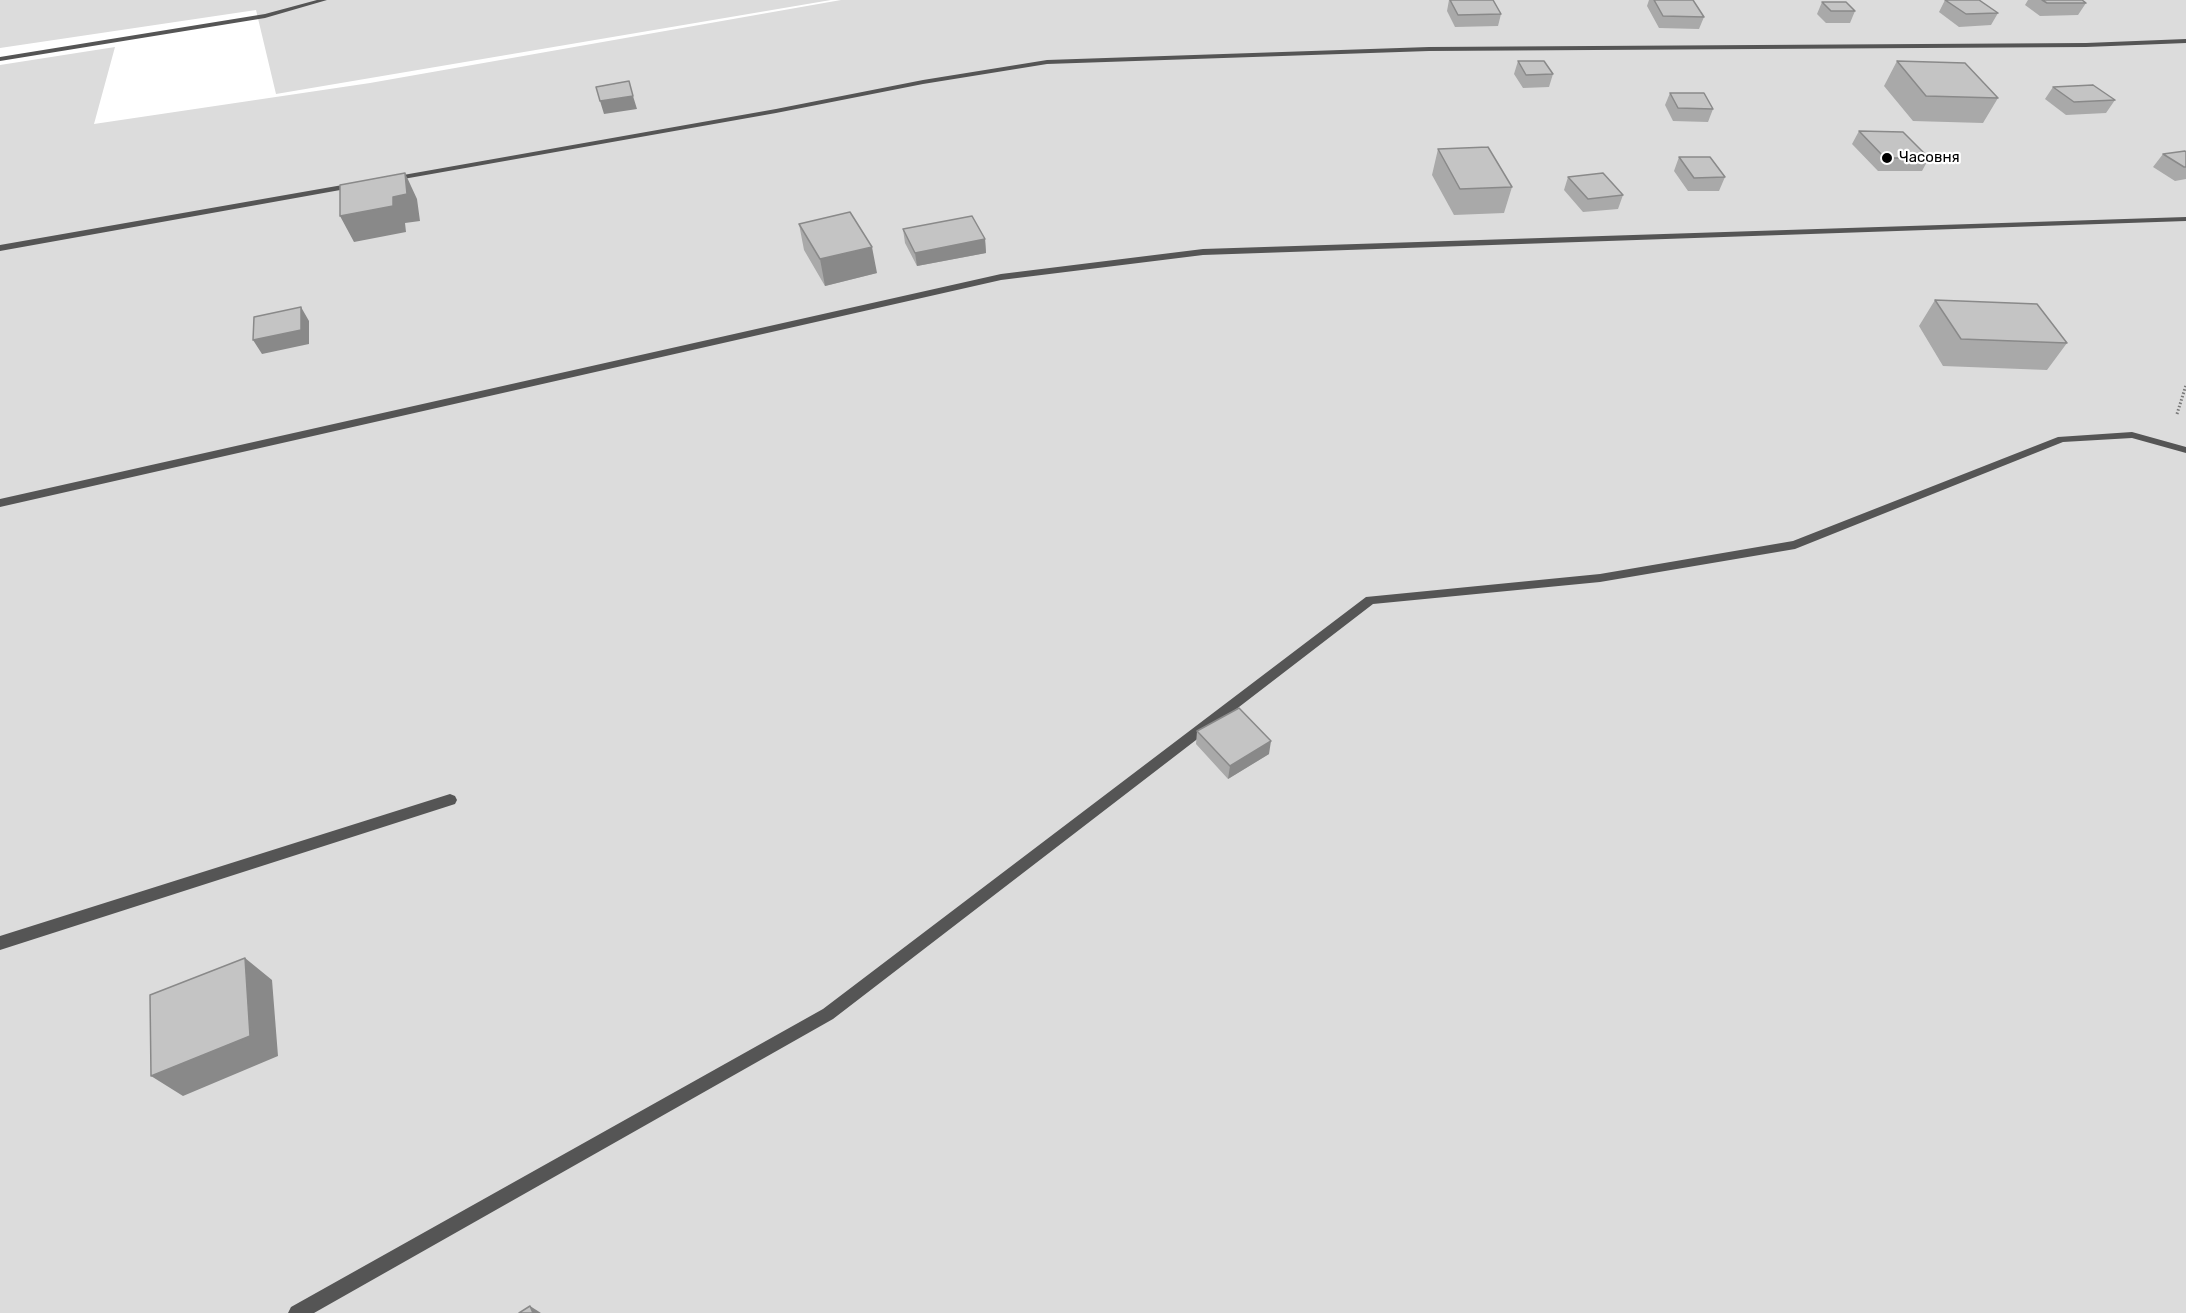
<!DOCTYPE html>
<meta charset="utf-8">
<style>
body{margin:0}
canvas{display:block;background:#fff}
</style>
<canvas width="2186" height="1313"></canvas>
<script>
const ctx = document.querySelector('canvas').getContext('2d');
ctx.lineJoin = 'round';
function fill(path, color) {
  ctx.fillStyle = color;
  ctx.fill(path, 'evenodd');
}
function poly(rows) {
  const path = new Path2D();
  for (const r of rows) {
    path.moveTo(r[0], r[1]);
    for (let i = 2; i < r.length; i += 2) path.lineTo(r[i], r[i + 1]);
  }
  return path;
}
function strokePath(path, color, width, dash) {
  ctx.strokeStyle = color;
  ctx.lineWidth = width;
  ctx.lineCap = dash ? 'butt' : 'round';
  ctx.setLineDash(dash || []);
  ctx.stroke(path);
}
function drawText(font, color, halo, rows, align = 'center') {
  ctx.font = font + ' Rubik,sans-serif';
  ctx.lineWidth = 4.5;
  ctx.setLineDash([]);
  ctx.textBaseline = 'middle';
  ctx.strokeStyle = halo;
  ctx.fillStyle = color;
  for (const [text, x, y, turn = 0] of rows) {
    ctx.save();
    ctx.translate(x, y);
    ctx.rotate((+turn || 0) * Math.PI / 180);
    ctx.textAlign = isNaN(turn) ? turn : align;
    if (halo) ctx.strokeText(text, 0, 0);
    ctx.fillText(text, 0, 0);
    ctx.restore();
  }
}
fill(poly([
 [0,0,831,0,276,94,256,10,0,48],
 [841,0,2186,0,2186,1313,0,1313,0,65,115,47,94,124,370,83]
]), '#dcdcdc');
strokePath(poly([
 [2177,414,2186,385]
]), '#777', 3, [1.5, 2]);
fill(poly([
 [317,0,327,0,265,18,0,61,0,57,265,14,317,0],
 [2186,39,2186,43,2086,47,1429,51,1047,64,923,84,776,113,392,181,388,179,392,177,776,109,923,80,1047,60,1429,47,2086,43,2186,39],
 [354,183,358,185,357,187,0,251,0,245,354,183],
 [2186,217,2186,221,1203,255,1001,280,0,507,0,499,1001,274,1203,249,2186,217],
 [2132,432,2186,447,2186,453,2132,438,2063,442,1795,549,1600,582,1373,604,833,1019,314,1313,288,1313,291,1307,823,1009,1366,597,1600,574,1793,541,2058,437,2132,432],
 [450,794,455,796,457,800,455,804,0,950,0,936,450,794]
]), '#555');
fill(poly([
 [1449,0,1493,0,1501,14,1498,26,1455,27,1447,11],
 [1649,0,1693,0,1704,17,1699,29,1659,28,1647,6],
 [1945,0,1979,0,1998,13,1991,25,1959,27,1939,12],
 [2028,0,2082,0,2086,3,2078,15,2040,16,2025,5],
 [1822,2,1855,11,1850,23,1826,23,1817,14],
 [1518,61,1553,74,1549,87,1523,88,1514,74],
 [1897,61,1998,98,1983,123,1913,121,1884,86],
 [2053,87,2115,100,2106,113,2066,115,2045,99],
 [1670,93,1713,109,1708,122,1673,121,1665,105],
 [1859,131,1929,158,1922,171,1878,171,1852,144],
 [1438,149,1512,187,1504,213,1454,215,1432,175],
 [2186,152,2186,179,2175,181,2153,167,2163,154],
 [1679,157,1725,177,1719,191,1688,191,1674,171],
 [1568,177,1623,195,1618,209,1583,212,1564,190],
 [799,224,877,273,825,286,804,250],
 [903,229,985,239,986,253,917,266,905,243],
 [1935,300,2067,343,2047,370,1943,366,1919,326],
 [1197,731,1269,754,1228,779,1196,744]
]), '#a9a9a9');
fill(poly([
 [633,96,637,109,604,114,600,101],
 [405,173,417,199,420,221,405,223,406,232,354,242,340,216,393,197],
 [985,239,986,253,917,266,915,253],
 [872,247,877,273,825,286,820,259],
 [301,307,309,321,309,344,262,354,253,340],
 [1271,741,1269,754,1228,779,1230,766],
 [245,958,272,980,278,1056,183,1096,151,1076],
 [530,1306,541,1313,533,1313]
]), '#898989');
const building = poly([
 [1450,0,1493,0,1501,14,1458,15,1450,0],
 [1654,0,1693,0,1704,17,1663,16,1654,0],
 [1945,0,1979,0,1998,13,1966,14,1945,0],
 [2042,0,2082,0,2086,3,2047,3,2042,0],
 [1822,2,1846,2,1855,11,1831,11,1822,2],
 [1518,61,1544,61,1553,74,1526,75,1518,61],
 [1897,61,1965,63,1998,98,1926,96,1897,61],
 [629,81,633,96,600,101,596,87,629,81],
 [2093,85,2115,100,2074,102,2053,87,2093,85],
 [1670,93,1704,93,1713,109,1678,108,1670,93],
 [1859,131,1903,132,1929,158,1885,158,1859,131],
 [1488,147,1512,187,1460,189,1438,149,1488,147],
 [2185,151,2186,152,2186,167,2184,167,2163,154,2185,151],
 [1679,157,1710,157,1725,177,1694,178,1679,157],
 [405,173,407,194,393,197,393,206,340,216,340,185,405,173],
 [1603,173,1623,195,1588,199,1568,177,1603,173],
 [850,212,872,247,820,259,799,224,850,212],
 [972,216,985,239,915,253,903,229,972,216],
 [1935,300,2037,304,2067,343,1961,339,1935,300],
 [301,307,301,330,253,340,254,317,301,307],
 [1239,708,1271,741,1230,766,1197,731,1239,708],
 [245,958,250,1036,151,1076,150,995,245,958],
 [530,1306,533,1313,519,1313,530,1306]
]);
fill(building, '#c4c4c4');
strokePath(building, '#898989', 1.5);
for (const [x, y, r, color] of [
 [1887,158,6,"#000"]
]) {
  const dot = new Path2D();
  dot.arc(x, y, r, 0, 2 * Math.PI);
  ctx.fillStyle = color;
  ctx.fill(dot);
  strokePath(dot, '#fff', 2);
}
drawText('15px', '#000', '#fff', [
 ["Часовня",1899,158]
], 'left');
</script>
